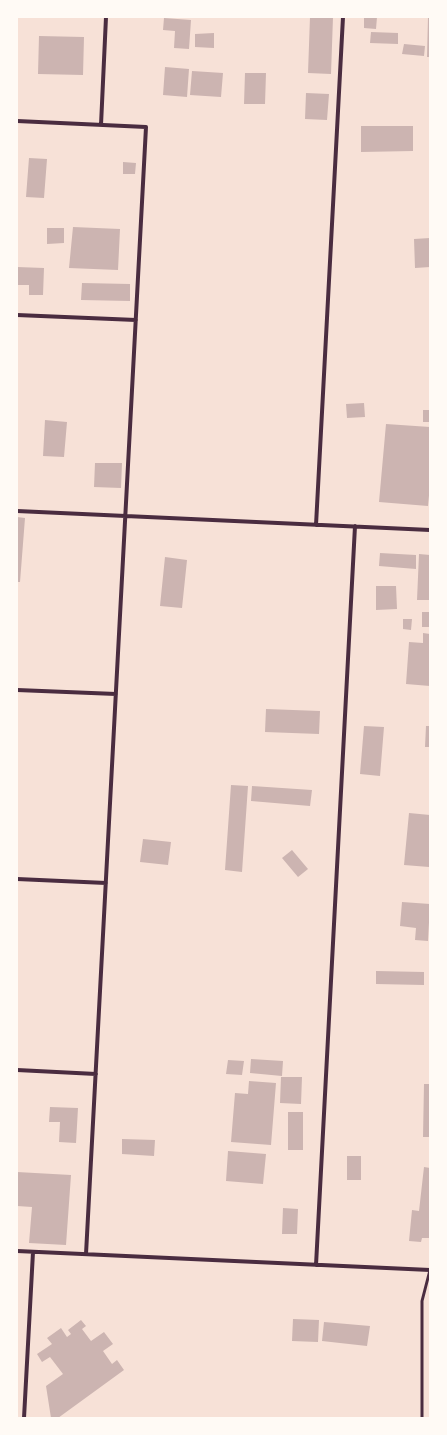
<!DOCTYPE html>
<style>
body{margin:0}
#map{position:relative;width:447px;height:1435px;overflow:hidden;background:#f7e1d7;font-family:Commissioner,sans-serif}
canvas{display:block}
.frame{position:absolute;inset:0;border:18px solid #fffaf5;pointer-events:none}
</style>
<div id="map">
<canvas width="447" height="1435"></canvas>
<div class="frame"></div>
</div>
<script>
const ctx = document.querySelector('canvas').getContext('2d');
ctx.lineJoin = 'round';
function fill(path, color) {
  ctx.fillStyle = color;
  ctx.fill(path, 'evenodd');
}
function poly(rows) {
  const path = new Path2D();
  for (const r of rows) {
    path.moveTo(r[0], r[1]);
    for (let i = 2; i < r.length; i += 2) path.lineTo(r[i], r[i + 1]);
  }
  return path;
}
function strokePath(path, color, width, dash) {
  ctx.strokeStyle = color;
  ctx.lineWidth = width;
  ctx.lineCap = dash ? 'butt' : 'round';
  ctx.setLineDash(dash || []);
  ctx.stroke(path);
}
fill(poly([
 [310,17,333,17,331,74,308,73],
 [364,17,377,17,376,29,364,28],
 [428,17,430,17,430,57,427,57],
 [164,18,191,20,189,49,174,48,175,31,163,30],
 [371,32,398,33,398,44,370,43],
 [214,33,214,48,195,47,195,34],
 [39,36,84,37,83,75,38,74],
 [404,44,425,46,424,56,402,54],
 [165,67,189,69,187,97,163,95],
 [192,71,223,73,221,97,190,95],
 [245,73,266,73,265,104,244,104],
 [306,93,329,94,327,120,305,119],
 [361,126,413,126,413,151,361,152],
 [29,158,47,159,44,198,26,197],
 [123,162,136,163,135,174,123,174],
 [73,227,120,229,118,270,69,268],
 [47,228,64,228,64,243,47,244],
 [430,238,430,267,415,268,414,239],
 [17,267,44,268,43,295,29,295,29,285,17,285],
 [82,283,130,284,130,301,81,300],
 [364,403,365,417,347,418,346,404],
 [423,410,430,410,430,422,423,422],
 [45,420,67,422,64,457,43,456],
 [386,424,430,427,430,485,428,506,379,502],
 [95,463,122,463,121,488,94,487],
 [17,517,25,518,20,582,17,582],
 [380,553,416,555,416,569,379,566],
 [419,554,430,555,430,600,417,600],
 [165,557,187,560,182,608,160,606],
 [376,586,396,586,397,609,376,610],
 [422,612,430,612,430,627,422,627],
 [403,619,412,619,411,630,403,629],
 [423,633,430,634,430,686,406,684,409,642,423,643],
 [266,709,320,711,319,734,265,732],
 [364,726,384,727,380,776,360,774],
 [426,726,430,726,430,747,425,747],
 [231,785,248,786,242,872,225,870],
 [252,786,312,790,310,806,251,801],
 [409,813,430,815,429,867,404,865],
 [143,839,171,842,168,865,140,862],
 [292,850,308,869,298,877,282,858],
 [402,902,430,904,428,941,415,940,416,928,400,926],
 [376,971,424,972,424,985,376,984],
 [251,1059,283,1061,282,1076,250,1073],
 [228,1060,244,1061,242,1075,226,1074],
 [281,1077,302,1077,301,1104,280,1103],
 [249,1081,276,1083,271,1145,231,1142,235,1093,248,1094],
 [424,1084,430,1084,430,1137,423,1137],
 [50,1107,78,1108,76,1143,59,1142,60,1122,49,1122],
 [288,1112,303,1112,303,1150,288,1150],
 [122,1139,155,1140,154,1156,122,1154],
 [228,1151,266,1154,263,1184,226,1181],
 [347,1156,361,1156,361,1180,347,1180],
 [424,1167,430,1168,430,1238,422,1238,421,1242,409,1241,412,1210,419,1211],
 [17,1172,71,1175,66,1245,29,1243,32,1207,17,1206],
 [283,1208,298,1209,297,1234,282,1234],
 [293,1319,319,1320,318,1342,292,1341],
 [81,1320,86,1326,82,1329,91,1341,104,1332,113,1344,103,1351,112,1364,117,1360,124,1370,58,1418,51,1418,46,1386,63,1374,50,1357,42,1362,37,1354,52,1344,47,1338,61,1328,67,1337,71,1334,68,1330],
 [324,1322,370,1326,367,1346,322,1341]
]), '#ccb4b1');
strokePath(poly([
 [422,1418,422,1301,430,1270]
]), '#4a2c40', 3);
strokePath(poly([
 [17,121,146,127,86,1254],
 [101,125,106,17],
 [17,315,136,320],
 [17,511,430,530],
 [316,525,343,17],
 [17,690,116,694],
 [17,879,106,883],
 [17,1070,96,1074],
 [17,1251,430,1270],
 [316,1265,355,526],
 [24,1418,33,1252]
]), '#4a2c40', 4);
</script>
